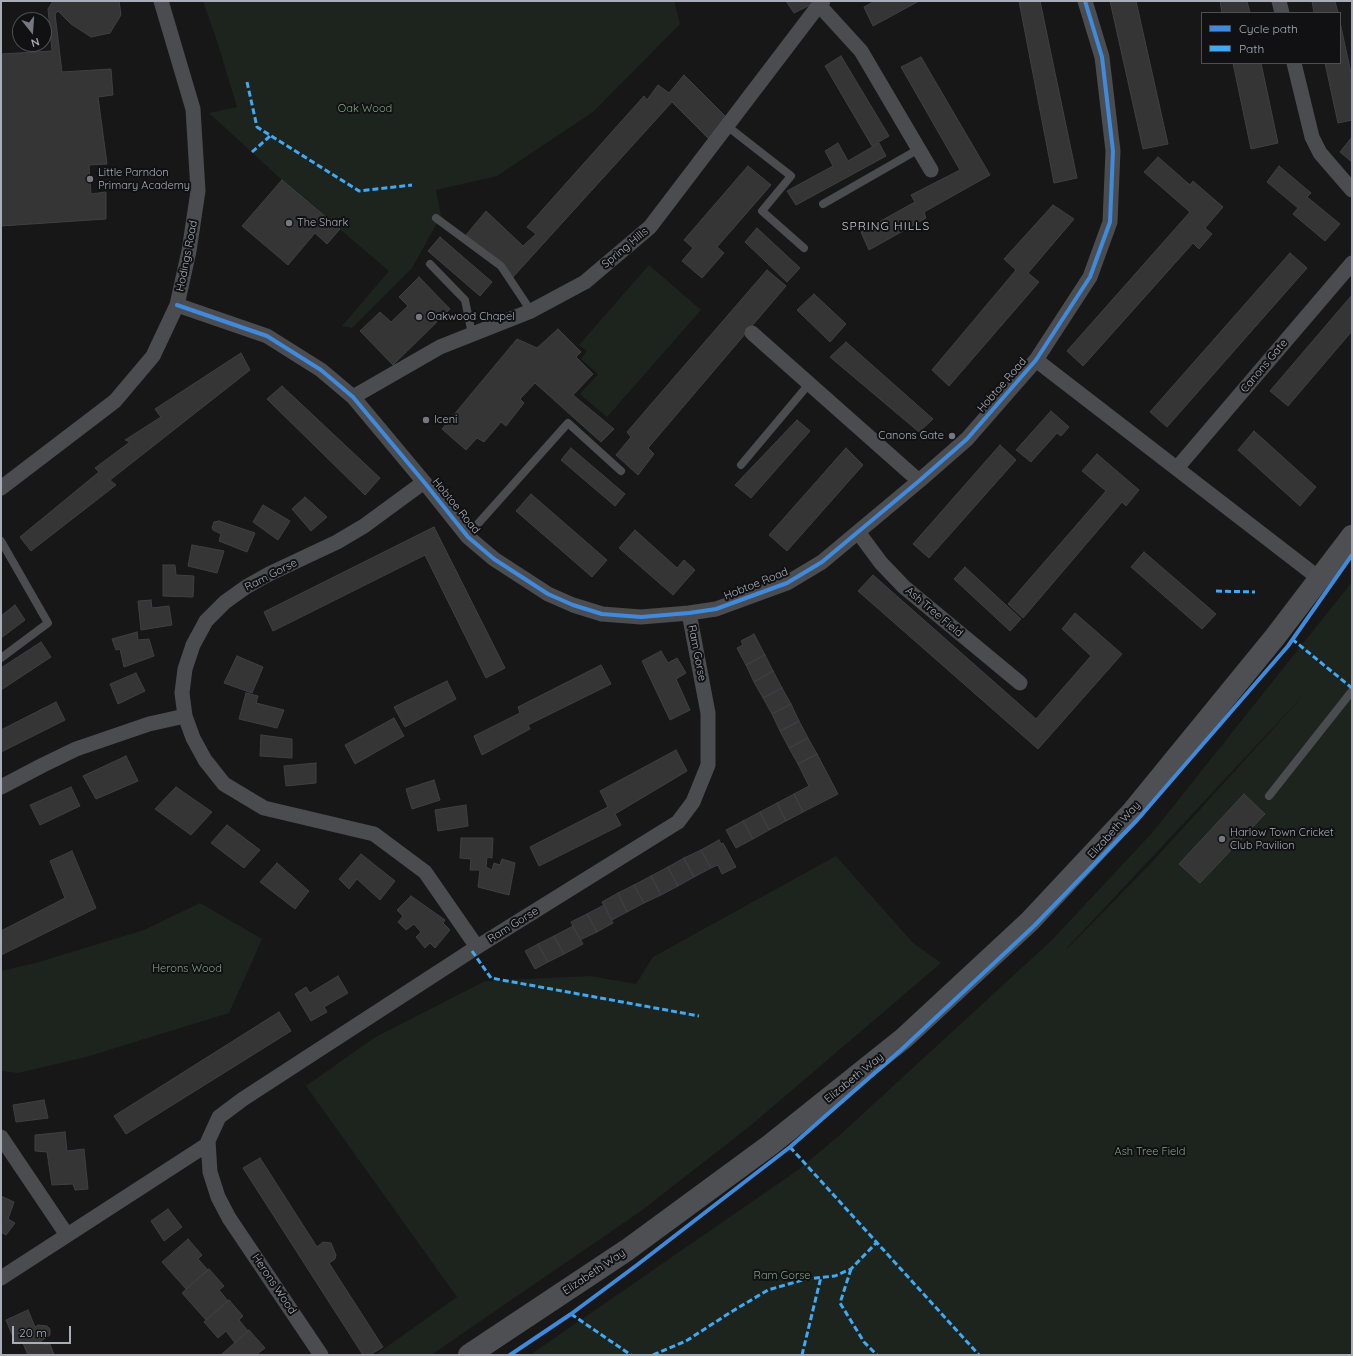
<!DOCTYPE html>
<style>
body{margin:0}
#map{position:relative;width:1353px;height:1356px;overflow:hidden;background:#171717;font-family:Quicksand,sans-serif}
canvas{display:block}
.frame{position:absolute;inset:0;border:2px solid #a8adb8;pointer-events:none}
.legend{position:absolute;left:1201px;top:12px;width:140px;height:52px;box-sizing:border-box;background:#111113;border:1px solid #4d4f55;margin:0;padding:5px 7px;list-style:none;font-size:12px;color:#a8adb8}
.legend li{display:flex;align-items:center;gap:8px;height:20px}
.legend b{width:20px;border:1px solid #4d4f55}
.north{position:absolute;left:12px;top:12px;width:40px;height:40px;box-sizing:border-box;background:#111113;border:1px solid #4d4f55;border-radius:50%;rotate:163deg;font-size:11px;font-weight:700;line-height:16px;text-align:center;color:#a8adb8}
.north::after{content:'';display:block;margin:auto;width:14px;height:18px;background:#757880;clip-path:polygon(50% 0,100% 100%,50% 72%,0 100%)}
.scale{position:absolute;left:12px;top:1326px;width:59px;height:18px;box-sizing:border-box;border:2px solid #a8adb8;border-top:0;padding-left:5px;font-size:12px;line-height:14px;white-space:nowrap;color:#a8adb8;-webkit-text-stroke:3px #111113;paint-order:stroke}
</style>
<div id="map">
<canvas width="1353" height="1356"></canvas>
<div class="frame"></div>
<ul class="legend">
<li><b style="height:5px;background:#408adc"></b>Cycle path</li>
<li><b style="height:5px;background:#3fa9f5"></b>Path</li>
</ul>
<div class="north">N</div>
<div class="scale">20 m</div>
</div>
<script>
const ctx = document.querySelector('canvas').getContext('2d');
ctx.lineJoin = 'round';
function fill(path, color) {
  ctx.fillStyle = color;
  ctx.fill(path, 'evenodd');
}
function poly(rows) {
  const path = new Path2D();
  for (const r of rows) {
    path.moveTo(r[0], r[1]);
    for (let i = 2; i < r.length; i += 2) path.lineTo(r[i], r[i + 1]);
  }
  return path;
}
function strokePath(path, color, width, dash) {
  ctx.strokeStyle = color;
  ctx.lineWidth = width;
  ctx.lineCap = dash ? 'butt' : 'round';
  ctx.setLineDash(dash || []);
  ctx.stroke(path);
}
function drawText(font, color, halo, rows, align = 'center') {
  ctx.font = font + ' Quicksand,sans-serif';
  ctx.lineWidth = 4;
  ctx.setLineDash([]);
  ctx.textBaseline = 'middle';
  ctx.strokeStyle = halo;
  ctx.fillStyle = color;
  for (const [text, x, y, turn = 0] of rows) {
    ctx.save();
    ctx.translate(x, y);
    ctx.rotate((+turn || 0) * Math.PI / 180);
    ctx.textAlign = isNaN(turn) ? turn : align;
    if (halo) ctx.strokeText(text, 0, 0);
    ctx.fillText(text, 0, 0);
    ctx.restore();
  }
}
fill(poly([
 [203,1,674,1,680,24,593,112,497,176,436,190,441,216,412,268,352,328,342,326,389,271,282,180,209,113,237,107,217,41],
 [649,265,701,310,607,417,580,394,598,374,581,359,587,351,579,345],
 [1352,582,1352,1355,530,1355,798,1170,841,1134,1052,940,1152,833],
 [1311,687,1154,860,1067,949,1067,948],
 [836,856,913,943,941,963,750,1126,641,1211,431,1355,375,1355,457,1297,306,1086,374,1038,485,981,590,976,636,984,653,957],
 [200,903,262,939,229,1013,86,1057,18,1073,1,1071,1,971,39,962,144,930]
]), '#1d241e');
const building = poly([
 [53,1,119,1,121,15,110,33,91,37,71,24,58,11,55,14,62,72,111,69,113,95,98,97,107,164,89,165,91,194,106,192,106,219,1,226,1,54,52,51,48,9,53,1],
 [786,1,813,1,814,3,794,13,786,1],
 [875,1,919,1,873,26,864,7,875,1],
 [1019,1,1040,1,1077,178,1054,183,1019,1],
 [1110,1,1136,1,1168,144,1143,149,1110,1],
 [1220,1,1247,1,1250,13,1222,13,1220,1],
 [1312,1,1335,1,1338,13,1314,13,1312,1],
 [1340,22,1352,78,1352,120,1338,123,1325,63,1340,63,1340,22],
 [841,56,889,136,872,146,825,66,841,56],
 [921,57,990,175,924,212,926,218,869,250,861,232,915,202,911,195,960,170,901,67,921,57],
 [1233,63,1261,63,1278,143,1251,149,1233,63],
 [684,75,727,118,708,138,672,102,513,277,466,235,486,211,523,246,536,234,527,227,644,96,647,100,658,85,669,93,684,75],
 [1352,137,1352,162,1340,152,1352,137],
 [838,143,848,161,879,143,886,156,796,205,787,191,833,166,825,151,838,143],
 [1158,157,1190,185,1193,181,1223,207,1205,228,1212,234,1199,249,1193,243,1083,366,1067,351,1190,212,1144,172,1158,157],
 [748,166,771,185,717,247,724,253,702,278,682,261,693,248,684,240,748,166],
 [1279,166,1311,193,1307,197,1340,224,1325,241,1293,214,1298,208,1267,182,1279,166],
 [282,180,340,229,327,244,315,233,288,265,242,226,282,180],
 [1053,205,1074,219,1028,273,1039,282,949,386,932,370,1016,270,1004,259,1053,205],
 [757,228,800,268,787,282,745,242,757,228],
 [440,237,492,282,480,296,428,251,440,237],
 [1290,253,1307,268,1167,427,1150,412,1290,253],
 [767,270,786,286,648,448,654,454,638,475,616,455,631,437,627,432,767,270],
 [419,277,450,309,393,365,360,331,380,312,391,322,408,306,399,297,419,277],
 [814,294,846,324,830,342,797,310,814,294],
 [1352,295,1352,331,1288,406,1270,391,1352,295],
 [558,329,581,352,576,357,593,374,573,395,614,429,601,442,535,383,520,399,524,403,506,426,501,422,484,442,477,438,466,450,442,429,517,339,537,348,558,329],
 [846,342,933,419,919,432,830,357,846,342],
 [241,353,250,370,110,480,116,485,31,551,20,537,99,472,95,468,130,442,125,440,161,417,155,409,241,353],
 [282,386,380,478,365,495,267,399,282,386],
 [1051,411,1069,427,1061,436,1057,433,1031,462,1016,450,1051,411],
 [797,420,810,431,751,498,735,485,797,420],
 [1254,431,1316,487,1300,506,1238,450,1254,431],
 [1000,445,1016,460,929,558,913,544,1000,445],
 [571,448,625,494,615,506,561,460,571,448],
 [846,448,863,465,787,551,769,535,846,448],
 [1097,454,1139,490,1126,506,1122,502,1023,618,1008,604,1106,491,1082,471,1097,454],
 [531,494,607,560,592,577,516,511,531,494],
 [305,497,327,517,311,531,292,509,305,497],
 [263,505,290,521,278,540,253,522,263,505],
 [219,521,255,533,247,552,219,541,221,534,213,530,212,528,214,522,219,521],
 [434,527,505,668,486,678,425,555,273,631,264,612,434,527],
 [635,530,677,568,684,560,695,570,673,595,619,548,635,530],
 [192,545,224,551,217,573,188,566,192,545],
 [1144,552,1216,614,1202,629,1131,567,1144,552],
 [163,565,175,565,176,575,194,576,193,597,163,596,163,565],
 [965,567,1021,619,1010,631,954,579,965,567],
 [873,575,1036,719,1091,656,1062,629,1075,613,1122,654,1038,749,858,591,873,575],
 [151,600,152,608,169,606,172,625,141,630,138,601,151,600],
 [15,605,25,620,1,638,1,616,15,605],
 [137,632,138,640,149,639,154,656,124,667,120,649,116,650,112,639,137,632],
 [754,634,765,655,746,665,737,648,743,645,741,641,754,634],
 [41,642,51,657,1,690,1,668,41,642],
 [661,651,668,663,677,658,686,673,676,679,690,710,670,720,642,661,661,651],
 [765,655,773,671,754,682,746,665,765,655],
 [237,656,263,667,252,693,224,683,237,656],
 [601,665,611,684,528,725,530,729,482,755,474,736,520,713,518,707,601,665],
 [773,671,782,688,763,698,754,682,773,671],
 [136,673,145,691,118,704,110,684,136,673],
 [447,681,456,699,405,727,394,707,447,681],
 [782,688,791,704,772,714,763,698,782,688],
 [246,693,258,696,256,703,284,710,277,728,239,719,246,693],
 [56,702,65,720,1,752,1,730,56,702],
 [791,704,799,721,780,731,772,714,791,704],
 [394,718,404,736,355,764,345,745,394,718],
 [799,721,808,738,789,748,780,731,799,721],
 [261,735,292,739,292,758,260,756,261,735],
 [808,738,817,754,798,764,789,748,808,738],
 [676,750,687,771,615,814,621,825,539,866,530,847,608,807,600,791,676,750],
 [817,754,838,794,803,812,794,794,809,786,798,764,817,754],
 [126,756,138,781,96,799,83,776,126,756],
 [316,763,316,783,286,786,284,766,316,763],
 [434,780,440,800,412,809,406,789,434,780],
 [71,787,80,806,40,825,30,805,71,787],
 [176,787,212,812,191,835,155,809,176,787],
 [794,794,803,812,786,821,777,803,794,794],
 [1244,794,1265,814,1200,883,1179,864,1244,794],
 [777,803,786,821,769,830,760,812,777,803],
 [466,805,468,826,438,831,435,810,466,805],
 [760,812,769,830,753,839,743,821,760,812],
 [743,821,753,839,736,848,726,830,743,821],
 [227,825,260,850,244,868,211,843,227,825],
 [461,838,493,838,492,858,487,857,486,867,492,870,494,863,500,865,502,859,515,863,509,895,478,887,480,870,470,870,471,859,460,858,461,838],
 [719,840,721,844,723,843,736,867,722,874,718,865,711,868,701,850,719,840],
 [701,850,711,868,694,877,684,858,701,850],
 [72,851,96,908,1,955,1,931,65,898,50,861,72,851],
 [361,854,395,881,380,900,357,879,349,889,339,879,361,854],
 [684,858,694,877,678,886,668,867,684,858],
 [277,863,309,891,295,909,260,882,277,863],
 [668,867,678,886,661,895,651,876,668,867],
 [651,876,661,895,644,903,634,885,651,876],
 [634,885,644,903,627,912,618,893,634,885],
 [618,893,627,912,612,920,602,902,618,893],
 [411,896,445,920,443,923,450,930,435,948,430,943,425,948,416,937,421,932,414,924,406,930,398,922,403,916,397,910,411,896],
 [604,905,613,923,597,932,587,914,604,905],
 [587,914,597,932,580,940,571,922,587,914],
 [573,926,583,944,564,954,554,936,573,926],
 [554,936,564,954,548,962,538,944,554,936],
 [538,944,548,962,535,969,525,951,538,944],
 [338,976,348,993,324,1007,327,1012,311,1021,295,994,306,987,310,993,338,976],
 [279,1012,291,1031,126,1134,114,1116,279,1012],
 [44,1100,48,1118,16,1122,13,1105,44,1100],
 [65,1132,67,1151,84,1149,88,1189,75,1190,73,1184,52,1185,47,1152,35,1151,35,1135,65,1132],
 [260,1158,317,1247,323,1242,331,1243,336,1255,335,1259,329,1263,383,1347,370,1355,363,1355,243,1168,260,1158],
 [1,1196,14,1202,8,1219,15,1223,6,1235,1,1232,1,1196],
 [168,1209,182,1227,164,1241,151,1221,168,1209],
 [188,1239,202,1255,198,1259,208,1270,186,1289,162,1262,188,1239],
 [209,1269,224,1286,219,1290,228,1301,206,1320,182,1293,209,1269],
 [229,1300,243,1316,239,1320,248,1331,235,1343,226,1331,218,1338,204,1322,229,1300],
 [28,1310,35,1327,38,1325,47,1326,50,1329,50,1335,41,1341,42,1345,50,1344,54,1355,28,1355,22,1341,16,1344,6,1320,28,1310],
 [249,1330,265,1348,256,1355,222,1355,222,1354,249,1330]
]);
fill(building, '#353536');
strokePath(building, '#3f4043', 1);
strokePath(poly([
 [727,126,791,176,762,211,804,248],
 [823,204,919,149],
 [436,218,501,266,531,311],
 [430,264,465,300,472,334],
 [741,465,809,384],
 [467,536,568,423,621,471],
 [1,541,48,623,1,658],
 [1269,796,1352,691]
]), '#4b4c50', 8);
strokePath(poly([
 [1279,1,1282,13],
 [819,5,861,51,931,170],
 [1294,63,1312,137,1320,153,1352,190],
 [177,305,267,336,321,370,353,397,424,482,468,537,494,559,548,594,573,605,602,614,641,617,689,613,716,609,787,583,822,562,919,481,967,439,1036,360,1090,277,1110,222,1113,151,1102,57,1085,1],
 [752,333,919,481],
 [1036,360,1320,579],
 [353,397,440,347,531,311,585,282,650,227,819,5,823,1],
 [1177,468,1352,263],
 [424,482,364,526,337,542,269,574,246,587,225,602,206,621,193,645,185,669,182,693,185,716,193,738,205,760,224,784,264,808,374,834,425,872,477,947],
 [1,488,115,401,153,356,177,305,189,251,198,191,193,109,161,1],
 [858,532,881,563,904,587,1020,683],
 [1,787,43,765,76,749,149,724,185,716],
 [1,1137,67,1235],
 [1,1278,208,1144],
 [321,1355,229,1218,218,1197,210,1172,208,1141,219,1117,243,1099,477,947,678,822,693,802,708,765,708,713,689,613]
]), '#4b4c50', 15);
strokePath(poly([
 [469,1355,627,1250,770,1145,904,1038,1030,921,1132,812,1275,637,1352,536]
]), '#4d4f52', 22);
strokePath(poly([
 [247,82,257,127,359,191,412,185],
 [252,152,270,136],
 [1216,591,1255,592],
 [1292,639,1352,688],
 [472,951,491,978,699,1016],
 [790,1147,979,1355],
 [851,1269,840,1303,864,1342,877,1355],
 [571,1314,631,1355],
 [653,1355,686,1341,731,1312,768,1290,806,1279,835,1276,851,1269,877,1242],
 [802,1355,821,1277]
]), '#3fa9f5', 3, [6, 3]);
strokePath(poly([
 [177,305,267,336,321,370,353,397,424,482,468,537,494,559,548,594,573,605,602,614,641,617,689,613,716,609,787,583,822,562,919,481,967,439,1036,360,1090,277,1110,222,1113,151,1102,57,1085,1],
 [510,1355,571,1314,637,1265,790,1147,901,1050,1035,925,1138,819,1288,646,1352,555]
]), '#408adc', 4);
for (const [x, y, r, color] of [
 [90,179,4,"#757880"],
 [289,223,4,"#757880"],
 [419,317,4,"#757880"],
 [426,420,4,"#757880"],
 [952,436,4,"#757880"],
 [1222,839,4,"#757880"]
]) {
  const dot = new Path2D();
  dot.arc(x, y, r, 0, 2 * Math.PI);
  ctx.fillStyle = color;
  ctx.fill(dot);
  strokePath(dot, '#111113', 1.5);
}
drawText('11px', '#7fa381', '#111113', [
 ["Oak Wood",365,109],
 ["Herons Wood",187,969],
 ["Ash Tree Field",1150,1152],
 ["Ram Gorse",782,1276]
]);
drawText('11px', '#a8adb8', '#111113', [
 ["Little Parndon",98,173],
 ["Primary Academy",98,186],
 ["The Shark",297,223],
 ["Oakwood Chapel",427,317],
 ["Iceni",434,420],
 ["Canons Gate",944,436,"right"],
 ["Harlow Town Cricket",1230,833],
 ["Club Pavilion",1230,846]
], 'left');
drawText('11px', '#a8adb8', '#111113', [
 ["Spring Hills",625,248,-40],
 ["Hodings Road",187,256,-79],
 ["Canons Gate",1264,366,-50],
 ["Hobtoe Road",1002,385,-49],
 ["Hobtoe Road",456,506,51],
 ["Ram Gorse",271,575,-27],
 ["Hobtoe Road",756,584,-22],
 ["Ash Tree Field",934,612,40],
 ["Ram Gorse",697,653,79],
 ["Elizabeth Way",1114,830,-48],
 ["Ram Gorse",513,925,-32],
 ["Elizabeth Way",854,1078,-39],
 ["Elizabeth Way",594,1272,-34],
 ["Herons Wood",274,1284,56]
]);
ctx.letterSpacing = '1px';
drawText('12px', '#c9ccd4', '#111113', [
 ["SPRING HILLS",886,226]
]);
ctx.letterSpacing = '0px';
</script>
